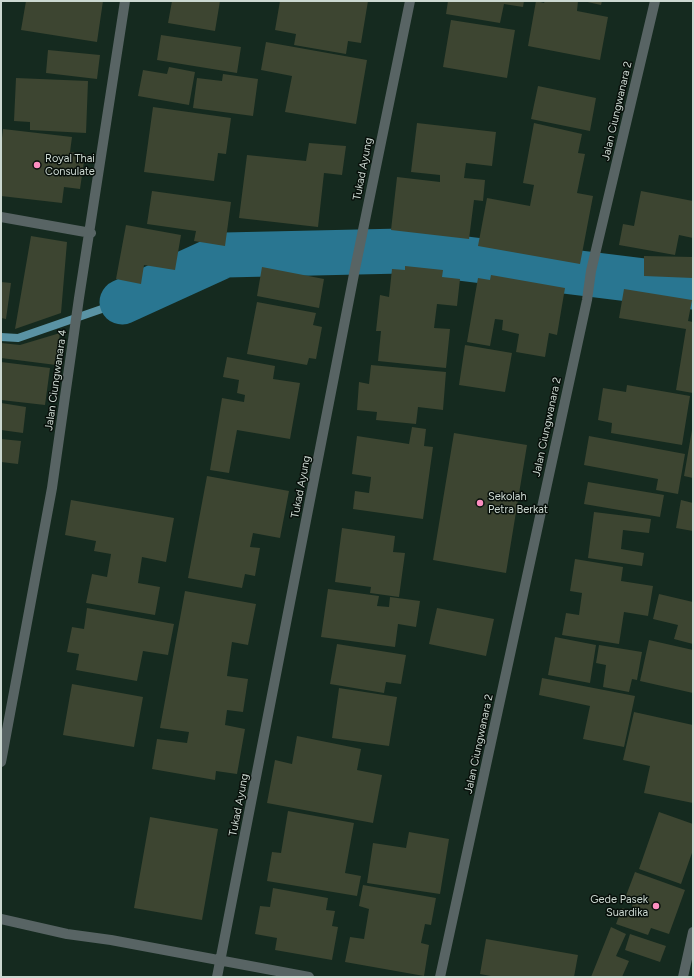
<!DOCTYPE html>
<style>
body{margin:0}
#map{position:relative;width:694px;height:978px;overflow:hidden;background:#152a1f;font-family:Figtree,sans-serif}
canvas{display:block}
.frame{position:absolute;inset:0;border:2px solid #ccd8d1;pointer-events:none}
</style>
<div id="map">
<canvas width="694" height="978"></canvas>
<div class="frame"></div>
</div>
<script>
const ctx = document.querySelector('canvas').getContext('2d');
ctx.lineJoin = 'round';
function poly(rows) {
  const path = new Path2D();
  for (const r of rows) {
    path.moveTo(r[0], r[1]);
    for (let i = 2; i < r.length; i += 2) path.lineTo(r[i], r[i + 1]);
  }
  return path;
}
function strokePath(path, color, width, dash) {
  ctx.strokeStyle = color;
  ctx.lineWidth = width;
  ctx.lineCap = dash ? 'butt' : 'round';
  ctx.setLineDash(dash || []);
  ctx.stroke(path);
}
function fill(path, color) {
  ctx.fillStyle = color;
  ctx.fill(path, 'evenodd');
}
function drawText(font, color, halo, rows, align = 'center') {
  ctx.font = font + ' Figtree,sans-serif';
  ctx.lineWidth = 3;
  ctx.setLineDash([]);
  ctx.textBaseline = 'middle';
  ctx.strokeStyle = halo;
  ctx.fillStyle = color;
  for (const [text, x, y, turn = 0] of rows) {
    ctx.save();
    ctx.translate(x, y);
    ctx.rotate((+turn || 0) * Math.PI / 180);
    ctx.textAlign = isNaN(turn) ? turn : align;
    if (halo) ctx.strokeText(text, 0, 0);
    ctx.fillText(text, 0, 0);
    ctx.restore();
  }
}
strokePath(poly([
 [1,337,18,338,122,302]
]), '#5a93a4', 8);
strokePath(poly([
 [122,302,225,255,402,251,693,287]
]), '#297691', 45);
fill(poly([
 [26,1,103,1,97,42,21,30],
 [172,1,220,1,215,31,168,23],
 [280,1,368,1,361,43,348,41,346,54,294,45,296,34,275,30],
 [448,1,524,1,523,7,504,4,500,23,446,14],
 [536,1,544,3,545,1,578,1,577,11,608,17,600,60,528,46],
 [583,1,602,1,601,5],
 [451,20,515,30,507,78,443,67],
 [161,35,241,47,237,73,157,60],
 [266,42,367,60,356,124,285,112,292,76,261,70],
 [48,50,100,55,97,79,46,73],
 [169,67,195,72,189,105,138,96,143,70,167,74],
 [223,74,258,79,253,116,193,108,197,78,222,81],
 [16,78,88,81,86,133,30,130,30,122,14,121],
 [538,86,596,98,590,131,531,119],
 [153,107,231,118,226,154,218,153,214,181,144,172],
 [417,123,496,132,492,166,466,163,464,178,485,180,483,201,474,200,469,239,391,230,397,177,440,182,440,175,411,172],
 [534,123,582,134,578,153,585,154,577,193,593,196,580,264,478,246,487,198,530,206,534,185,523,183],
 [3,129,72,137,70,152,85,154,80,189,64,187,62,203,1,196,1,147],
 [309,143,346,146,342,175,324,173,318,227,239,218,247,155,306,161],
 [152,191,231,202,225,246,194,241,196,231,147,224],
 [641,191,693,201,693,238,679,235,675,255,619,245,623,224,634,226],
 [126,225,181,235,175,270,144,265,141,284,116,279],
 [31,236,67,242,61,313,15,329],
 [644,256,693,257,693,278,644,276],
 [405,266,443,270,442,277,460,279,457,306,437,304,434,328,450,329,446,368,378,361,381,331,376,331,380,295,389,297,392,269,405,270],
 [262,267,324,279,319,308,257,296],
 [491,275,565,288,557,335,549,333,545,357,516,352,519,334,502,330,503,320,495,319,490,346,467,342,478,278,490,280],
 [1,282,11,283,6,319,1,318],
 [624,289,692,300,688,321,693,322,693,393,676,390,686,329,619,318],
 [257,302,316,313,313,325,322,327,316,359,309,358,307,365,247,354],
 [60,333,56,365,1,358,1,343,20,345],
 [465,345,512,353,505,392,459,385],
 [227,357,275,366,273,379,300,383,290,439,237,430,229,473,210,470,222,398,244,402,245,395,237,393,239,380,223,377],
 [1,362,50,368,45,405,1,400],
 [371,365,446,372,443,410,418,407,416,424,376,420,377,412,357,410,359,382,369,384],
 [627,385,690,396,682,445,611,433,612,423,598,420,603,388,626,392],
 [1,403,26,407,23,433,1,430],
 [412,427,426,429,424,446,433,447,423,519,353,509,355,491,369,493,371,477,352,474,357,436,409,444],
 [692,430,693,430,693,478,684,476],
 [454,433,527,445,506,573,433,560],
 [589,436,685,454,678,494,656,490,658,479,584,465],
 [1,439,21,441,18,464,1,462],
 [207,476,289,491,280,538,253,533,250,547,260,548,255,576,245,574,242,588,188,578],
 [588,482,664,495,660,517,584,504],
 [71,500,174,518,166,562,142,557,138,583,160,587,155,615,86,603,92,574,107,577,111,554,94,551,96,541,65,535],
 [681,500,693,503,693,531,676,528],
 [594,512,651,519,649,533,623,530,621,549,644,553,642,566,588,558],
 [342,528,395,536,393,552,405,553,399,597,370,593,371,587,335,582],
 [575,559,623,567,621,581,653,586,648,616,624,612,619,644,562,635,566,613,579,615,582,593,570,591],
 [328,589,379,596,377,606,389,607,390,597,420,601,416,627,398,624,395,647,321,637],
 [185,591,256,604,248,645,232,642,227,676,248,679,243,712,227,710,225,725,245,729,237,774,216,771,215,780,152,769,157,739,187,743,189,732,160,728],
 [659,594,693,602,693,644,674,639,678,625,653,619],
 [87,608,174,624,168,655,143,651,137,681,76,670,79,654,67,652,72,627,84,629],
 [437,608,494,619,486,656,429,644],
 [555,637,596,645,590,683,548,675],
 [649,640,693,650,693,693,640,681],
 [337,644,406,655,401,684,386,682,384,693,330,684],
 [599,645,642,652,637,680,632,679,629,692,603,687,606,665,596,663],
 [542,678,635,696,624,747,583,739,590,706,539,695],
 [72,684,143,697,134,747,63,735],
 [339,688,397,697,389,746,332,738],
 [634,712,693,725,693,803,644,793,650,766,623,760],
 [297,736,361,749,357,770,382,775,373,823,267,803,275,760,292,764],
 [288,811,354,823,345,873,361,876,357,896,267,881,272,852,281,853],
 [659,812,693,824,693,850,681,884,639,869],
 [150,817,218,829,202,920,134,908],
 [409,832,449,839,440,894,367,883,373,843,406,848],
 [635,872,685,890,669,934,651,928,648,935,616,924,622,908,631,911,633,903,624,901],
 [363,885,436,898,431,925,425,924,421,943,429,945,424,976,345,962,350,937,364,939,369,909,359,906],
 [273,888,328,898,326,910,335,911,332,926,338,927,332,960,275,950,277,938,255,934,260,906,270,907],
 [611,927,626,934,616,956,629,961,622,977,591,977],
 [630,934,666,946,660,962,625,950],
 [486,939,578,955,574,977,496,977,480,974]
]), '#3d4531');
strokePath(poly([
 [1,217,91,233],
 [1,762,52,488,79,298,125,1],
 [1,919,67,934,111,940,309,977],
 [217,977,355,269,410,1],
 [440,977,587,300,591,271,655,1],
 [683,977,693,932]
]), '#586464', 10);
for (const [x, y, r, color] of [
 [37,165,4,"#fd8ec0"],
 [480,503,4,"#fd8ec0"],
 [656,906,4,"#fd8ec0"]
]) {
  const dot = new Path2D();
  dot.arc(x, y, r, 0, 2 * Math.PI);
  ctx.fillStyle = color;
  ctx.fill(dot);
  strokePath(dot, '#08100b', 1.5);
}
drawText('11px', '#ccd8d1', '#08100b', [
 ["Jalan Ciungwanara 2",617,111,-77],
 ["Tukad Ayung",363,169,-79],
 ["Jalan Ciungwanara 4",56,380,-82],
 ["Jalan Ciungwanara 2",547,427,-78],
 ["Tukad Ayung",301,487,-79],
 ["Jalan Ciungwanara 2",479,744,-78],
 ["Tukad Ayung",239,805,-79]
]);
drawText('11px', '#ccd8d1', '#08100b', [
 ["Royal Thai",45,159],
 ["Consulate",45,172],
 ["Sekolah",488,497],
 ["Petra Berkat",488,510],
 ["Gede Pasek",648,900,"right"],
 ["Suardika",648,913,"right"]
], 'left');
</script>
